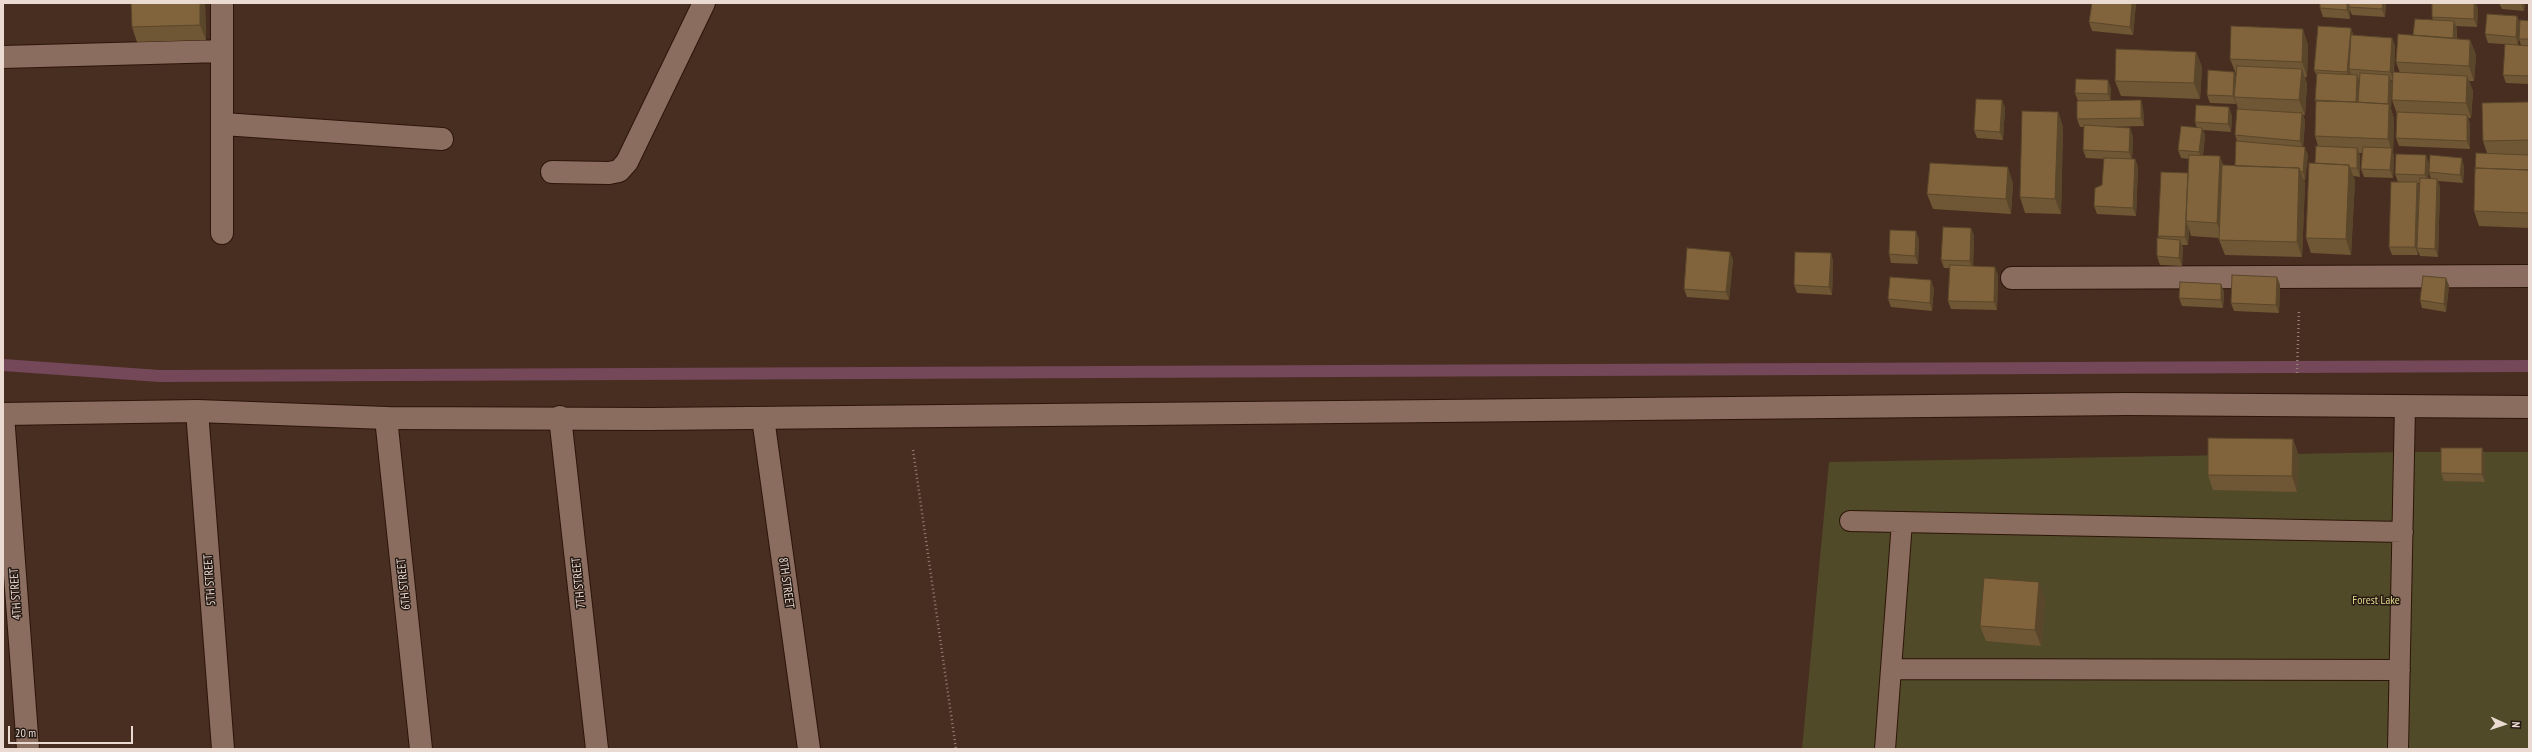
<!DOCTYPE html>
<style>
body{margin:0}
#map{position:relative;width:2532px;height:752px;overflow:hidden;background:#472e21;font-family:"PT Sans Narrow",sans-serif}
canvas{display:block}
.frame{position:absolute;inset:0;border:4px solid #ebdad2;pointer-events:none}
.north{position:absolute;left:2484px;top:704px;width:40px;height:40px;-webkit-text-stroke:3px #251913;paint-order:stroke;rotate:93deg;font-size:11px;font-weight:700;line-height:16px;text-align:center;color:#ebdad2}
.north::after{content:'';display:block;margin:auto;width:14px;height:18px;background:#ebdad2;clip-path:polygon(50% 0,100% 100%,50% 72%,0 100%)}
.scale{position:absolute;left:8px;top:726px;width:125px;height:18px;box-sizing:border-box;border:2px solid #ebdad2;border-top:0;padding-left:5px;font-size:12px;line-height:14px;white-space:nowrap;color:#ebdad2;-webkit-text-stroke:3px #251913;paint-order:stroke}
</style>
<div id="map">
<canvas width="2532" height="752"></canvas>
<div class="frame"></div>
<div class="north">N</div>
<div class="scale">20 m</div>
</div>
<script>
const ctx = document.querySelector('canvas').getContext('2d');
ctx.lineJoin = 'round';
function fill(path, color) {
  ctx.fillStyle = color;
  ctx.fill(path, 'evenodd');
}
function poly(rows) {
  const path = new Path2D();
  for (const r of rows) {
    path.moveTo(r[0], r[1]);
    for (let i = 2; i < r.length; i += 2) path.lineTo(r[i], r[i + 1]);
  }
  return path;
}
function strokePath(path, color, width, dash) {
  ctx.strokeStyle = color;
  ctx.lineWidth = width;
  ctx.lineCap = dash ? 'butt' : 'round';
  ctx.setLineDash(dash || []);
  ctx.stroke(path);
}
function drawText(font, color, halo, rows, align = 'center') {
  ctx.font = font + ' "PT Sans Narrow",sans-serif';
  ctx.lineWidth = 3;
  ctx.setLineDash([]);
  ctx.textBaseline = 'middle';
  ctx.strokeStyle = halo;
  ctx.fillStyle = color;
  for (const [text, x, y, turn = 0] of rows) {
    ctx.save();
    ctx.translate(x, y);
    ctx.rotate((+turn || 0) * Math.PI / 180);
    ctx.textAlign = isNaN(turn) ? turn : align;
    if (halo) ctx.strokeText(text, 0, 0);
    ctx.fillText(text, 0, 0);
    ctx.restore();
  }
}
fill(poly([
 [2405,452,2529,452,2529,749,1802,749,1829,462]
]), '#504a28');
strokePath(poly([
 [3,365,160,376,2529,366]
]), '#744759', 12);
const lane = poly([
 [1850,521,2403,532],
 [1891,669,2400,670],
 [1885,749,1902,522],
 [2398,749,2405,406]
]);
const street = poly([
 [222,3,222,233],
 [3,57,222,51],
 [223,124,442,139],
 [552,172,609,173,619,171,627,162,704,3],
 [2012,278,2529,276],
 [197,411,223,749],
 [3,415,28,749],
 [560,417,597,749],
 [386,418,421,749],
 [763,418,809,749]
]);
const secondary = poly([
 [3,414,197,411,386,418,650,419,2127,404,2529,407]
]);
strokePath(lane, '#2c1509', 22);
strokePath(street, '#2c1509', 24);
strokePath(secondary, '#2c1509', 24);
strokePath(poly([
 [2297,373,2299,310],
 [913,450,956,749]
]), '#958075', 2.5, [1, 3]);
strokePath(lane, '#8a6d5f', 20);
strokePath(street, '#8a6d5f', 22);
strokePath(secondary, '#8a6d5f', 22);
fill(poly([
 [205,3,206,40,137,42,132,27],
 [2136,3,2133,35,2092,31,2089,22],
 [2386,3,2385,17,2352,15,2350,10,2350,19,2323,17,2320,8],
 [2499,3,2525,3,2524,11,2502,9],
 [2478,9,2477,27,2456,26,2457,30,2457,39,2470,40,2476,55,2474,81,2469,81,2473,91,2471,118,2468,118,2470,123,2470,149,2399,146,2396,138,2397,114,2392,100,2393,80,2391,80,2392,83,2391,109,2394,119,2393,153,2394,156,2393,178,2364,177,2361,169,2362,153,2359,153,2360,156,2360,177,2353,176,2355,180,2351,255,2311,253,2306,238,2315,163,2318,146,2315,136,2317,76,2314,70,2351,28,2353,35,2392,38,2395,46,2394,72,2400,73,2396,62,2413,35,2433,20,2432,17],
 [2517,16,2520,24,2518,45,2488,43,2485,34],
 [2529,21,2529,84,2506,83,2503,75,2521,45,2519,39],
 [2308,44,2307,77,2305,77,2307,84,2305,115,2303,115,2305,121,2303,147,2308,155,2305,180,2304,180,2305,183,2302,257,2225,255,2219,240,2219,238,2191,236,2189,229,2188,245,2182,245,2183,248,2182,266,2160,265,2157,256,2159,238,2158,236,2188,173,2189,159,2181,158,2178,150,2197,128,2195,122,2232,115,2231,132,2203,130,2205,136,2203,155,2224,165,2235,166,2237,141,2235,135,2238,109,2236,102,2236,104,2210,103,2207,95,2234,72,2236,77,2236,74,2230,59],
 [2196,52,2202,67,2200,99,2121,96,2115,81],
 [2111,88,2111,100,2143,108,2144,126,2110,127,2133,136,2132,159,2135,159,2138,167,2136,216,2097,214,2094,206,2102,185,2104,159,2086,158,2083,150,2084,127,2080,127,2077,119,2078,101,2075,93],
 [2002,100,2005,108,2003,140,1977,138,1974,130],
 [2529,102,2529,228,2479,226,2474,211,2475,173,2475,172,2487,153,2483,141],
 [2058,112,2063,127,2061,214,2025,213,2020,197],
 [2429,163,2428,179,2431,179,2429,172,2464,166,2463,183,2438,181,2440,187,2438,257,2420,256,2418,251,2418,255,2392,255,2389,247,2398,182,2395,174],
 [2418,183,2420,183,2420,189],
 [2013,183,2011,214,1933,209,1927,194],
 [1971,228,1974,236,1973,266,1998,275,1997,310,1951,309,1948,301,1950,268,1944,268,1941,260],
 [1919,239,1918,264,1891,263,1889,254],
 [1730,252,1733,260,1729,300,1687,297,1684,289],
 [1831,253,1833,262,1832,295,1797,293,1794,285],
 [2277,277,2280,285,2279,313,2234,311,2231,303],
 [2446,278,2449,286,2446,312,2422,308,2420,300],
 [2221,284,2224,292,2223,308,2182,306,2179,298],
 [1934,288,1932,311,1891,307,1888,299],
 [2293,439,2298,454,2297,492,2213,490,2208,475],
 [2482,448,2485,456,2485,482,2444,481,2441,473],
 [2045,598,2041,646,1986,641,1980,626]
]), '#6f5634');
fill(poly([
 [200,3,205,3,206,40,200,25],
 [2132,3,2136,3,2133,35,2130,27],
 [2347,3,2351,3,2349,7,2350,10,2350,19,2347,10],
 [2383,3,2386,3,2385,17,2382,9],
 [2474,3,2476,3,2478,9,2477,27,2474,19],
 [2521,3,2525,3,2524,11],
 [2517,16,2520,24,2518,45,2516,37],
 [2454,21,2457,30,2456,48,2453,40],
 [2351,28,2354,36,2349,69,2351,74,2350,80,2347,72],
 [2303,29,2308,44,2307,77,2302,62],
 [2392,38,2395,46,2393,80,2390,72],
 [2470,40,2476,55,2474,81,2469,66],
 [2196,52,2202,67,2200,99,2194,83],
 [2302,69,2307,84,2305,115,2299,100],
 [2234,72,2237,80,2234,97,2236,102,2236,104,2233,96],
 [2357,75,2360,83,2359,102,2356,103],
 [2389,75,2392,83,2391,109,2394,119,2393,153,2394,156,2393,178,2390,170,2391,149,2388,139,2388,104],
 [2467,76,2473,91,2471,118,2466,103],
 [2108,80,2111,88,2111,102,2108,94],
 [2002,100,2005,108,2003,140,2000,132],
 [2141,100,2143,108,2144,126,2141,118],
 [2229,107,2232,115,2231,132,2228,124],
 [2058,112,2063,127,2061,214,2055,199],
 [2302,113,2305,121,2303,149,2300,141],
 [2467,115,2470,123,2470,149,2467,141],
 [2130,128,2133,136,2132,161,2129,152],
 [2202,128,2205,136,2202,160,2199,152],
 [2305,147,2308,155,2305,180,2303,172],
 [2357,148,2360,156,2360,177,2357,168],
 [2426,155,2429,163,2428,183,2425,175],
 [2220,156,2226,172,2222,238,2217,223],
 [2462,158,2464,166,2463,183,2460,175],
 [2135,159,2138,167,2136,216,2133,208],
 [2349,165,2355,180,2351,255,2346,239],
 [2008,167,2013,183,2011,214,2006,199],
 [2299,168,2305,183,2302,257,2297,242],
 [2437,179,2440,187,2438,257,2435,249],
 [2417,182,2420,190,2417,248,2418,251,2418,255,2415,247],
 [2186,221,2189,229,2188,245,2185,237],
 [1971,228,1974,236,1973,270,1970,261],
 [1916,231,1919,239,1918,264,1915,256],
 [2180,240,2183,248,2182,266,2179,258],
 [1730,252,1733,260,1729,300,1726,292],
 [1831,253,1833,262,1832,295,1829,287],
 [1995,267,1998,275,1997,310,1994,302],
 [2277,277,2280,285,2279,313,2276,305],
 [2446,278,2449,286,2446,312,2444,304],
 [1931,280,1934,288,1932,311,1930,303],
 [2221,284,2224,292,2223,308,2221,300],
 [2293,439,2298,454,2297,492,2292,476],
 [2482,448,2485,456,2485,482,2482,474],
 [2039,582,2045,598,2041,646,2035,630]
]), '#5a462a');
const building = poly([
 [131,3,200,3,200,25,132,27,131,3],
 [2092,3,2132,3,2130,27,2089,22,2092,3],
 [2320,3,2347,3,2347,10,2320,8,2320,3],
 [2349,3,2383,3,2382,9,2349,7,2349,3],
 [2432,3,2474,3,2474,19,2432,17,2432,3],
 [2487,14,2517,16,2516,37,2485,34,2487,14],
 [2415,19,2454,21,2453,38,2413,35,2415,19],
 [2520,20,2529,21,2529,39,2519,39,2520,20],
 [2231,26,2303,29,2302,62,2230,59,2231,26],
 [2318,26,2351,28,2347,72,2314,70,2318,26],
 [2398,34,2470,40,2469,66,2396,62,2398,34],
 [2351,35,2392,38,2390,72,2349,69,2351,35],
 [2505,44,2529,46,2529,76,2503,75,2505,44],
 [2116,49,2196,52,2194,83,2115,81,2116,49],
 [2237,66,2302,69,2299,100,2234,97,2237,66],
 [2208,70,2234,72,2233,96,2207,95,2208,70],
 [2393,72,2467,76,2466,103,2392,100,2393,72],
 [2317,73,2357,75,2356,102,2315,101,2317,73],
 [2360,73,2389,75,2388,104,2358,102,2360,73],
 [2076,79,2108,80,2108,94,2075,93,2076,79],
 [1976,99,2002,100,2000,132,1974,130,1976,99],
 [2141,100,2141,118,2077,119,2077,101,2141,100],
 [2316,100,2389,104,2388,139,2315,136,2316,100],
 [2529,102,2529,140,2483,141,2482,103,2529,102],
 [2196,105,2229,107,2228,124,2195,122,2196,105],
 [2237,109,2302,113,2300,141,2235,135,2237,109],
 [2022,111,2058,112,2055,199,2020,197,2022,111],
 [2397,112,2467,115,2467,141,2396,138,2397,112],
 [2084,125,2130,128,2129,152,2083,150,2084,125],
 [2181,126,2202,128,2199,152,2178,150,2181,126],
 [2236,141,2305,147,2303,172,2301,172,2299,168,2235,166,2236,141],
 [2316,146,2357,148,2357,168,2350,168,2349,165,2315,163,2316,146],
 [2363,147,2392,148,2390,170,2361,169,2363,147],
 [2476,153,2529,155,2529,170,2475,168,2475,172,2476,153],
 [2396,154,2426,155,2425,175,2395,174,2396,154],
 [2189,155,2220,156,2217,223,2186,221,2189,155],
 [2430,155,2462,158,2460,175,2429,172,2430,155],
 [2104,158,2135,159,2133,208,2094,206,2095,188,2102,185,2104,158],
 [1930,163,2008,167,2006,199,1927,194,1930,163],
 [2309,163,2349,165,2346,239,2306,238,2309,163],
 [2222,165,2299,168,2297,242,2219,240,2222,165],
 [2475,168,2529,170,2529,213,2474,211,2475,168],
 [2161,172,2188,173,2185,237,2158,236,2161,172],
 [2420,178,2437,179,2435,249,2417,248,2420,178],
 [2391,182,2417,182,2415,247,2389,247,2391,182],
 [1943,227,1971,228,1970,261,1941,260,1943,227],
 [1890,230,1916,231,1915,256,1889,254,1890,230],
 [2157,238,2180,240,2179,258,2157,256,2157,238],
 [1687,248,1730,252,1726,292,1684,289,1687,248],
 [1795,252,1831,253,1829,287,1794,285,1795,252],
 [1950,265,1995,267,1994,302,1948,301,1950,265],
 [2232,275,2277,277,2276,305,2231,303,2232,275],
 [2423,276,2446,278,2444,304,2420,300,2423,276],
 [1890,277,1931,280,1930,303,1888,299,1890,277],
 [2180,282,2221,284,2221,300,2179,298,2180,282],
 [2208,438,2293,439,2292,476,2208,475,2208,438],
 [2441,448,2482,448,2482,474,2441,473,2441,448],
 [1984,578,2039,582,2035,630,1980,626,1984,578]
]);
fill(building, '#81643c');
strokePath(building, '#5a462a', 1);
drawText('12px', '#ebdad2', '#251913', [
 ["5TH STREET",210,580,-94],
 ["7TH STREET",579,583,-96],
 ["8TH STREET",786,583,82],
 ["6TH STREET",404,584,-96],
 ["4TH STREET",16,594,-94]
]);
drawText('12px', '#e4d88c', '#251913', [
 ["Forest Lake",2376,601]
]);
</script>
